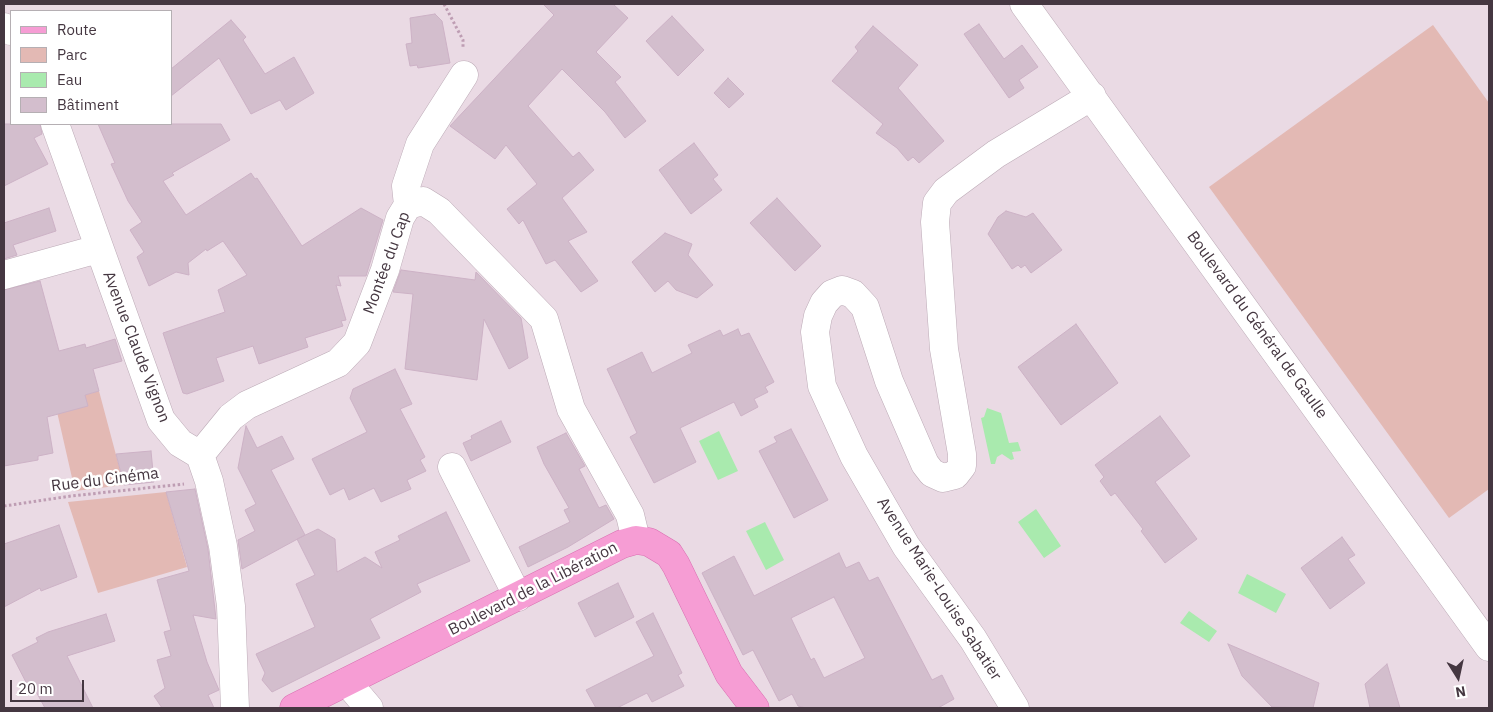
<!DOCTYPE html>
<meta charset="utf-8">
<style>
body{margin:0}
#map{position:relative;width:1493px;height:712px;overflow:hidden;background:#f2e8ee;font-family:"IBM Plex Sans",sans-serif}
canvas{display:block}
.frame{position:absolute;inset:0;border:5px solid #453741;pointer-events:none}
.legend{position:absolute;left:10px;top:10px;width:162px;height:115px;box-sizing:border-box;background:#fff;border:1px solid #b5afb3;margin:0;padding:6px 9px;list-style:none;font-size:15px;color:#453741}
.legend li{display:flex;align-items:center;gap:10px;height:25px}
.legend b{width:25px;border:1px solid #b5afb3}
.north{position:absolute;left:1433px;top:652px;width:50px;height:50px;-webkit-text-stroke:4px #fff;paint-order:stroke;rotate:170deg;font-size:14px;font-weight:700;line-height:20px;text-align:center;color:#453741}
.north::after{content:'';display:block;margin:auto;width:18px;height:22px;background:#453741;clip-path:polygon(50% 0,100% 100%,50% 72%,0 100%)}
.scale{position:absolute;left:10px;top:680px;width:74px;height:22px;box-sizing:border-box;border:2px solid #453741;border-top:0;padding-left:6px;font-size:15px;line-height:18px;white-space:nowrap;color:#453741;-webkit-text-stroke:4px #fff;paint-order:stroke}
</style>
<div id="map">
<canvas width="1493" height="712"></canvas>
<div class="frame"></div>
<ul class="legend">
<li><b style="height:6px;background:#f69dd4"></b>Route</li>
<li><b style="height:14px;background:#e3b9b4"></b>Parc</li>
<li><b style="height:14px;background:#a9eaae"></b>Eau</li>
<li><b style="height:14px;background:#d3becd"></b>Bâtiment</li>
</ul>
<div class="north">N</div>
<div class="scale">20 m</div>
</div>
<script>
const ctx = document.querySelector('canvas').getContext('2d');
ctx.lineJoin = 'round';
function fill(path, color) {
  ctx.fillStyle = color;
  ctx.fill(path, 'evenodd');
}
function poly(rows) {
  const path = new Path2D();
  for (const r of rows) {
    path.moveTo(r[0], r[1]);
    for (let i = 2; i < r.length; i += 2) path.lineTo(r[i], r[i + 1]);
  }
  return path;
}
function strokePath(path, color, width, dash) {
  ctx.strokeStyle = color;
  ctx.lineWidth = width;
  ctx.lineCap = dash ? 'butt' : 'round';
  ctx.setLineDash(dash || []);
  ctx.stroke(path);
}
function drawText(font, color, halo, rows, align = 'center') {
  ctx.font = font + ' "IBM Plex Sans",sans-serif';
  ctx.lineWidth = 5;
  ctx.setLineDash([]);
  ctx.textBaseline = 'middle';
  ctx.strokeStyle = halo;
  ctx.fillStyle = color;
  for (const [text, x, y, turn = 0] of rows) {
    ctx.save();
    ctx.translate(x, y);
    ctx.rotate((+turn || 0) * Math.PI / 180);
    ctx.textAlign = isNaN(turn) ? turn : align;
    if (halo) ctx.strokeText(text, 0, 0);
    ctx.fillText(text, 0, 0);
    ctx.restore();
  }
}
fill(poly([
 [4,4,1489,4,1489,708,4,708],
 [11,11,171,11,171,124,11,124]
]), '#eadae4');
fill(poly([
 [1433,25,1489,103,1489,489,1449,518,1209,187],
 [99,391,124,485,75,491,55,403],
 [166,492,187,567,98,593,68,502]
]), '#e3b9b4');
fill(poly([
 [987,408,1001,413,1009,443,1018,442,1021,451,1012,452,1014,459,1011,460,1002,454,997,457,995,464,991,464,981,418,984,417],
 [719,431,738,471,718,480,699,441],
 [1036,509,1061,546,1044,558,1018,522],
 [765,522,784,560,766,570,746,531],
 [1247,574,1286,594,1276,613,1238,593],
 [1189,611,1217,631,1209,642,1180,623]
]), '#a9eaae');
const building = poly([
 [543,4,613,4,628,18,596,52,621,77,615,82,646,121,625,138,605,112,562,69,528,106,573,157,579,152,594,170,562,198,587,232,568,241,598,281,581,292,555,260,546,264,523,220,519,224,507,209,537,184,506,145,495,159,450,126,554,15,543,4],
 [435,14,442,21,450,63,418,68,417,65,410,66,406,44,412,43,410,18,435,14],
 [672,16,704,50,678,76,646,41,672,16],
 [231,20,246,37,243,40,265,74,294,57,314,93,286,110,280,100,251,114,219,58,171,96,171,69,231,20],
 [979,24,1004,59,1022,45,1038,67,1019,80,1024,88,1009,98,964,34,979,24],
 [873,26,918,65,898,88,944,141,919,163,913,157,908,161,897,148,876,133,883,124,832,81,858,51,855,47,873,26],
 [728,78,744,94,729,108,714,93,728,78],
 [4,124,40,124,42,134,34,138,48,164,4,186,4,124],
 [98,124,221,124,230,140,172,173,174,175,163,181,186,215,251,173,255,179,257,178,302,246,361,208,383,220,366,276,338,276,341,286,336,285,346,320,341,321,343,326,305,338,308,347,259,364,253,346,216,358,224,381,187,394,183,393,163,333,225,312,218,290,247,275,223,241,207,251,206,249,188,263,189,275,176,272,149,286,137,257,144,252,130,230,142,222,128,201,111,164,115,163,98,124],
 [694,143,718,175,713,179,722,190,691,214,659,170,694,143],
 [777,198,821,246,795,271,750,223,777,198],
 [49,208,56,231,13,245,17,255,4,259,4,223,49,208],
 [1006,211,1026,217,1033,213,1062,250,1031,273,1025,265,1021,268,1018,265,1012,269,988,234,998,217,1006,211],
 [665,233,692,244,688,255,713,285,697,298,676,290,668,281,655,292,632,262,665,233],
 [401,270,475,280,476,272,521,318,528,358,509,369,484,319,477,380,405,369,413,294,393,292,401,270],
 [40,281,59,351,85,344,86,348,115,339,122,361,93,369,99,391,85,395,88,406,47,417,53,453,38,456,38,460,4,466,4,290,40,281],
 [1076,324,1118,383,1061,425,1018,367,1076,324],
 [738,329,741,336,749,333,774,382,765,387,768,392,754,399,758,407,741,416,734,402,680,428,696,462,654,483,630,437,637,433,607,369,642,352,652,373,692,353,688,345,720,330,723,336,738,329],
 [395,369,412,404,400,409,425,457,420,460,426,471,407,480,411,489,381,502,374,488,349,500,344,488,330,495,312,459,367,432,350,398,353,389,395,369],
 [1160,416,1190,456,1155,482,1197,539,1165,563,1141,531,1143,529,1115,493,1111,496,1100,481,1104,477,1095,465,1160,416],
 [501,421,511,442,471,461,463,443,472,439,471,436,501,421],
 [246,426,257,448,282,436,294,459,271,470,305,535,242,569,238,540,255,531,245,510,256,504,238,468,246,426],
 [791,429,828,500,794,518,759,451,777,442,774,437,791,429],
 [566,433,585,466,579,469,599,508,606,505,614,519,568,547,528,567,519,547,570,522,564,510,569,508,544,464,537,447,566,433],
 [151,451,154,482,124,485,116,454,151,451],
 [195,489,208,549,216,619,193,615,207,662,219,690,208,695,214,708,162,708,154,696,165,688,157,660,171,656,164,632,171,630,157,580,189,571,166,492,195,489],
 [446,512,470,561,417,584,421,592,370,619,380,638,272,692,262,680,265,673,256,654,315,627,296,584,315,575,297,539,318,529,335,539,337,572,365,557,382,568,375,552,400,540,398,536,446,512],
 [59,525,77,577,41,591,40,588,4,607,4,544,59,525],
 [1342,537,1355,555,1348,559,1365,583,1330,609,1301,568,1342,537],
 [839,553,846,568,859,562,869,581,878,577,932,680,942,675,954,699,938,708,806,708,798,706,792,694,779,701,753,650,743,655,702,573,734,556,754,596,839,553],
 [834,597,865,658,824,678,814,658,811,660,791,618,834,597],
 [618,583,634,617,595,637,578,603,618,583],
 [653,613,682,673,678,675,684,686,652,702,647,693,617,708,596,708,586,690,654,656,636,622,653,613],
 [106,614,115,641,67,656,93,708,45,708,33,686,29,688,12,655,38,642,36,638,48,632,106,614],
 [1228,644,1319,683,1313,708,1272,707,1242,676,1228,644],
 [1387,664,1400,708,1370,708,1365,684,1387,664]
]);
fill(building, '#d3becd');
strokePath(building, '#cdb2c6', 1);
const minor = poly([
 [1024,4,1489,647],
 [4,27,11,31],
 [55,124,161,420,180,443,200,455,209,481,223,546,231,606,235,708],
 [408,205,423,201,439,211,544,319,571,409,630,515,636,540],
 [4,275,98,249],
 [200,455,231,417,247,405,338,363,357,343,385,270,400,218,408,205,406,186,420,144,464,75],
 [452,467,518,597],
 [347,682,369,708],
 [1015,708,973,639,906,546,854,456,822,386,815,332,818,316,824,303,832,294,842,290,853,294,865,307,889,381,925,464,932,473,943,478,955,475,962,466,962,454,944,349,935,222,937,203,946,191,996,154,1092,96]
]);
const major = poly([
 [294,708,622,544,636,540,649,542,669,554,676,565,729,674,755,708]
]);
strokePath(minor, '#bdabb7', 29);
strokePath(major, '#da6fb2', 29);
strokePath(poly([
 [444,4,463,40,463,49],
 [4,506,71,496,184,484]
]), '#be9db3', 3, [2.5, 2.5]);
strokePath(minor, '#fff', 28);
strokePath(major, '#f69dd4', 28);
drawText('16px', '#453741', '#fff', [
 ["Montée du Cap",387,263,-70],
 ["Boulevard du Général de Gaulle",1257,325,54],
 ["Avenue Claude Vignon",136,347,69],
 ["Rue du Cinéma",105,480,-7],
 ["Boulevard de la Libération",533,589,-27],
 ["Avenue Marie-Louise Sabatier",939,589,57]
]);
</script>
